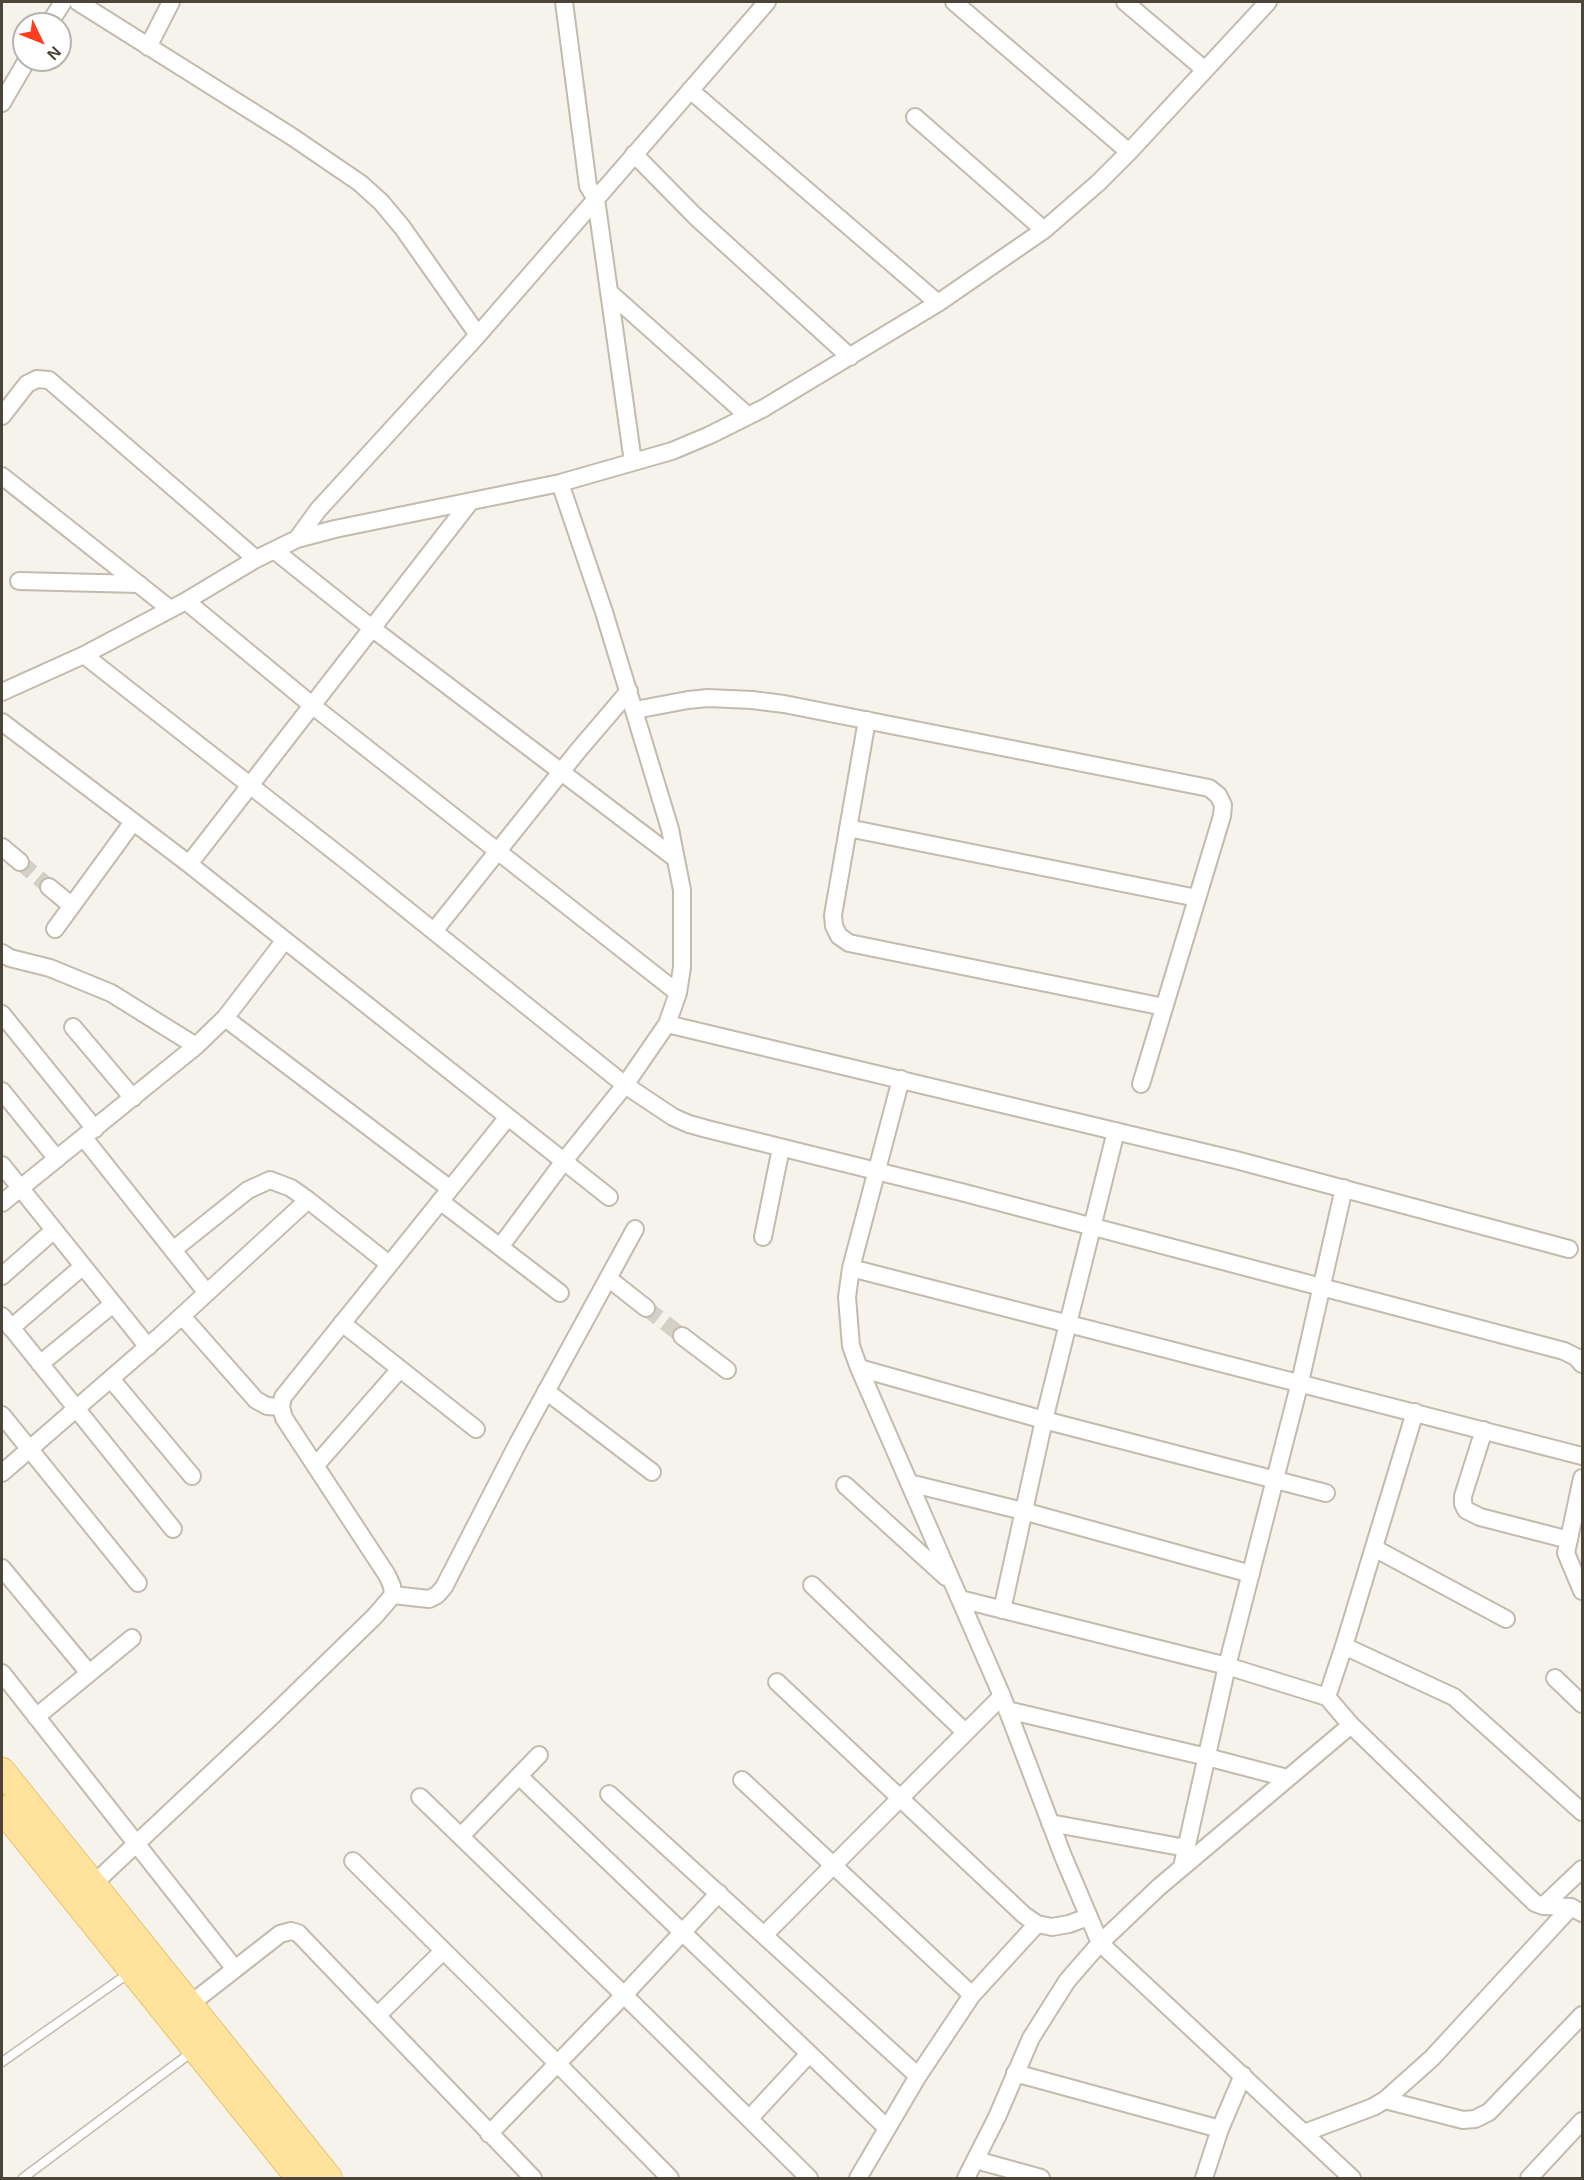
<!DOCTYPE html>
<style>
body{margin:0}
#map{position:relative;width:1584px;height:2180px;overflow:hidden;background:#f6f3ec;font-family:Arial,sans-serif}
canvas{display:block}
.frame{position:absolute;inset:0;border:3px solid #4b4439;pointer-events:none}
.north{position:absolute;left:12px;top:12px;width:60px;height:60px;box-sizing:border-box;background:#fff;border:2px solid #b7b4b0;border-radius:50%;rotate:133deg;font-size:16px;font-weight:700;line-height:24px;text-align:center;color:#4b4439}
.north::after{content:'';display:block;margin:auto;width:21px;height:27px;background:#fc3f1d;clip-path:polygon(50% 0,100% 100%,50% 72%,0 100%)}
</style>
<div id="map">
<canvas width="1584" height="2180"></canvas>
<div class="frame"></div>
<div class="north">N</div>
</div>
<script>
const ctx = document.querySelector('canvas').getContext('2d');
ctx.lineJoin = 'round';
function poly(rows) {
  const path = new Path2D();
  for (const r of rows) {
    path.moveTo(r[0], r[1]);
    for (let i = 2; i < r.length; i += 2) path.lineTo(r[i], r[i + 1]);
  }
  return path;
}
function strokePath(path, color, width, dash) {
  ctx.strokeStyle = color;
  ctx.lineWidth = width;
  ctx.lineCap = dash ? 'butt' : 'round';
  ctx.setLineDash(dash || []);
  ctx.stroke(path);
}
strokePath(poly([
 [20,862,49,887],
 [646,1308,682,1336]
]), '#d4d0c8', 16, [16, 8]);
const lane = poly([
 [2,2062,129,1973],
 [23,2178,192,2052]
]);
const street = poly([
 [78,2,291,136,360,183,381,202,402,227,478,335],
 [564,2,588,186,596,199,633,462],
 [954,2,1129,152],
 [1125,2,1205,70],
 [49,24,63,2],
 [148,47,171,2],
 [690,90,938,303],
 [2,103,27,60],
 [915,117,1044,230],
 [634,154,695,216,850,357],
 [609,292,748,416],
 [2,416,27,384,37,379,49,380,256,559],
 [2,476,170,609],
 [297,539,318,510,478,335,767,2],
 [274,550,373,629,676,859],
 [19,581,139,584],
 [186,601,313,706,678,993],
 [84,655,349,863,625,1085,673,1117,689,1124,707,1129,961,1192,1564,1351,1576,1357,1582,1364],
 [2,692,84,655,186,601,256,559,297,539,335,529,560,483,672,451,710,435,764,408,938,303,1044,230,1098,183,1129,152,1268,2],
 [635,710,688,700,708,698,752,700,784,704,1209,788,1218,795,1223,805,1222,816,1141,1084],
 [867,720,833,915,834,926,839,936,849,943,1164,1007],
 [2,722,189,864,609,1197],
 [848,828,1197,898],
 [2,847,20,862],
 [189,864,470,502],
 [49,887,71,905],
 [55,929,133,822],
 [434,931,577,752,629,691],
 [2,953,10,958,50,968,111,993,196,1046],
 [2,1014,95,1129],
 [225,1018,449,1188],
 [667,1024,1236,1160,1569,1249],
 [73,1027,133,1098],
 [901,1079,851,1268,847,1297,851,1346,859,1368,1002,1696,1063,1856,1100,1943,1352,2178],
 [2,1091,57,1159],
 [84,1138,207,1293],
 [2,1165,148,1347],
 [440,1201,560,1293],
 [2,1203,196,1046,225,1018,285,940],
 [763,1237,781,1148],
 [500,1247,564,1161,625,1085,667,1024,678,993,682,967,682,890,670,829,604,612,560,483],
 [173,1250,248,1190,270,1180,291,1188,308,1200,389,1264],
 [851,1268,1582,1456],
 [2,1276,53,1231],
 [608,1278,646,1308],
 [2,1316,173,1529],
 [182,1316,256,1400,267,1406,281,1407],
 [342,1323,476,1429],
 [11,1328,82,1267],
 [682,1336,727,1370],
 [40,1364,113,1304],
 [859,1368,1044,1420,1326,1493],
 [111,1379,192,1476],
 [546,1391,652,1472],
 [2,1415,138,1583],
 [1484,1430,1463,1496,1463,1504,1466,1510,1480,1517,1569,1540],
 [316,1465,400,1369],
 [2,1473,161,1335,308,1200],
 [1582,1478,1566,1553,1582,1591],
 [909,1483,1023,1511,1251,1574],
 [845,1485,946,1577],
 [1374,1548,1506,1619],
 [2,1568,89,1673],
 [812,1585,965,1732],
 [393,1595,429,1599,437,1595,444,1587,518,1443,635,1229],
 [960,1599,1227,1666,1327,1697,1351,1725,1535,1903,1543,1906,1571,1907,1582,1913],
 [1002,1610,1044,1420,1116,1131],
 [1344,1646,1454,1697,1582,1812],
 [2,1673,235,1969],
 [1555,1678,1582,1704],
 [777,1682,1024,1915,1037,1924,1052,1927,1069,1924,1088,1917],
 [1327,1697,1344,1646,1415,1412],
 [1007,1710,1207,1757,1287,1778],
 [36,1717,132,1638],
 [519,1776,887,2128],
 [742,1780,972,1995],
 [609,1794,918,2076],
 [420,1797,624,1995,809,2178],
 [1050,1823,1186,1848],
 [461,1836,539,1755],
 [353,1861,557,2063,670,2178],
 [1182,1867,1227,1666,1300,1382,1344,1188],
 [87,1890,268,1720,375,1616,393,1595,392,1586,387,1575,284,1418,281,1407,283,1397,508,1117],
 [1543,1906,1582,1869],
 [765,1934,1002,1696],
 [189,2005,280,1934,291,1931,298,1933,533,2178],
 [377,2016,443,1951],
 [1015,2073,1220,2129],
 [1385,2100,1463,2120,1475,2119,1489,2112,1582,2015],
 [749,2119,809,2054],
 [1304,2133,1373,2107,1385,2100,1432,2058,1571,1907],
 [489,2134,624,1995,719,1893],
 [976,2160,1041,2178],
 [858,2178,918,2076,972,1995,1037,1924],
 [966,2178,997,2117,1031,2038,1067,1981,1100,1943,1159,1887,1351,1725],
 [1204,2178,1220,2129,1243,2075],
 [1529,2178,1582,2121]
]);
const primary = poly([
 [2,1771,329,2178],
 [2,1809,299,2178]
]);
strokePath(lane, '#c2bbae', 11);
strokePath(street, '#c2bbae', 20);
strokePath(primary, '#e6c16a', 28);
strokePath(lane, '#fff', 8);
strokePath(street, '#fff', 16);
strokePath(primary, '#ffe39c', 26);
</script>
